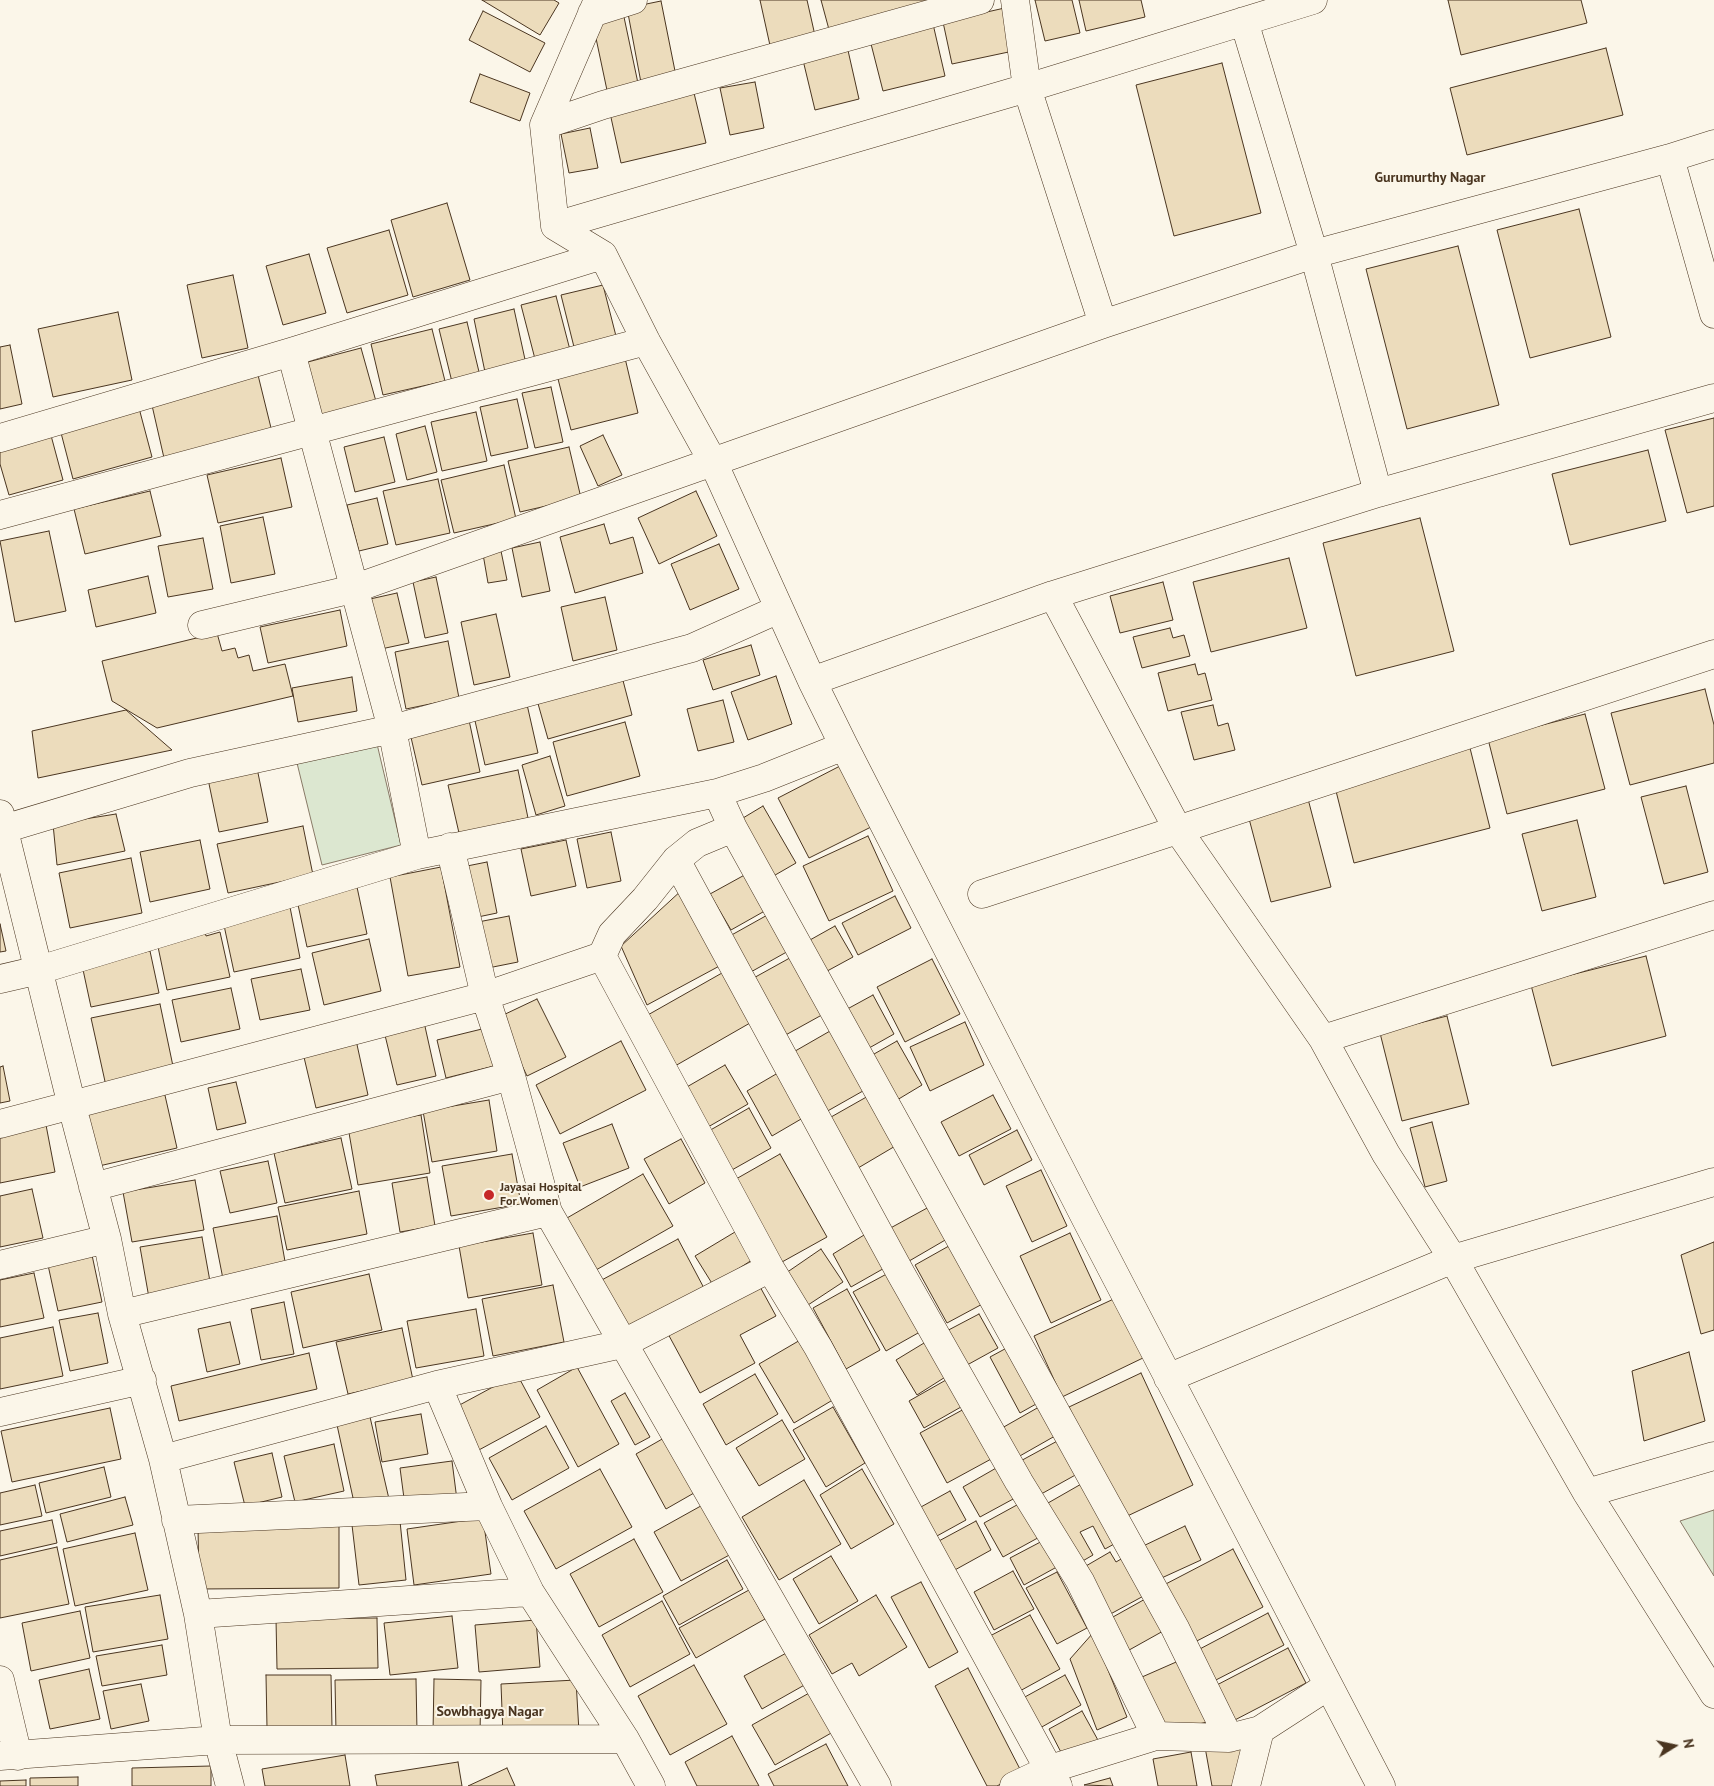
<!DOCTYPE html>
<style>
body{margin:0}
#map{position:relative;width:1714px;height:1786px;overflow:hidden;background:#fbf6e9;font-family:"PT Sans",sans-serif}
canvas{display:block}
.north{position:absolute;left:1649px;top:1721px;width:50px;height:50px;-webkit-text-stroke:4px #fbf6e9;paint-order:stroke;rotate:80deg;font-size:14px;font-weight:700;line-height:20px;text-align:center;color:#4a3520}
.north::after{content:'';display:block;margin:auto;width:18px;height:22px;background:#4a3520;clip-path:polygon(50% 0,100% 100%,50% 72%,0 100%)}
</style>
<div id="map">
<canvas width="1714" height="1786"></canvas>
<div class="north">N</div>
</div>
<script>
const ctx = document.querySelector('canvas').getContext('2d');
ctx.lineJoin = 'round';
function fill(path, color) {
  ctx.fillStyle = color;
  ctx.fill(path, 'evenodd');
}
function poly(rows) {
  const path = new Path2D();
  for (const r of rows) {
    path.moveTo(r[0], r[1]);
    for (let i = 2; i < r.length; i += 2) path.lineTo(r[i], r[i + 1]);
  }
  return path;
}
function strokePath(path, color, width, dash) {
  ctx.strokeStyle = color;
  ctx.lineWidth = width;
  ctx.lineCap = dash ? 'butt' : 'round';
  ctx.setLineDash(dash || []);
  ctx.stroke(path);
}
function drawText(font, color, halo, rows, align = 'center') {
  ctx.font = font + ' "PT Sans",sans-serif';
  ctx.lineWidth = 4;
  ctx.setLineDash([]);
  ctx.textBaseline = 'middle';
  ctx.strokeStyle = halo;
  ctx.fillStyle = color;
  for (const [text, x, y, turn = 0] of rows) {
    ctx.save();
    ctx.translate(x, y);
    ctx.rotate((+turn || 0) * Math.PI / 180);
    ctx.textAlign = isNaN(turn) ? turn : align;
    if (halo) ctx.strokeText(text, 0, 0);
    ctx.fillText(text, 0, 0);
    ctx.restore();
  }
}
const green = poly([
 [377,744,401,845,322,865,297,763,377,744],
 [1714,1510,1714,1576,1680,1521,1714,1510]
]);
fill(green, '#dce7d0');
strokePath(green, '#887966', 1);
const building = poly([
 [482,0,554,0,559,3,540,35,482,0],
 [760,0,807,0,816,40,771,50,760,0],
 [821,0,959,0,831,37,821,0],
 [1035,0,1072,0,1080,33,1045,41,1035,0],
 [1079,0,1141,0,1145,17,1086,31,1079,0],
 [1448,0,1581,0,1587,23,1461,55,1448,0],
 [661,1,677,81,642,88,627,8,661,1],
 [1009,7,1018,50,952,64,943,22,1009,7],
 [483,11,545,43,530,72,469,40,483,11],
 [624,17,639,88,608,95,593,24,624,17],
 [933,24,945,76,883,91,870,40,933,24],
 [847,46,859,99,815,110,802,56,847,46],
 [1606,48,1623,115,1467,155,1450,88,1606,48],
 [1222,63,1261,213,1174,236,1136,85,1222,63],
 [480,74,530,93,520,121,470,102,480,74],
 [755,82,764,128,730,135,720,88,755,82],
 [694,93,706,143,621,163,610,113,694,93],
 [590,128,598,168,569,173,561,134,590,128],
 [447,203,470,280,413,297,391,220,447,203],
 [1579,209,1611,337,1530,358,1497,230,1579,209],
 [389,230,408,295,347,313,327,248,389,230],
 [1458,246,1499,405,1407,429,1366,269,1458,246],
 [309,254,326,313,283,325,266,266,309,254],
 [233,275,248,348,202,358,187,285,233,275],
 [603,285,617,340,575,351,561,295,603,285],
 [556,296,570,350,535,359,521,305,556,296],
 [514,309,526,364,485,372,474,319,514,309],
 [118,312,132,380,53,397,38,329,118,312],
 [467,322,480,376,452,382,439,329,467,322],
 [432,329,445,381,383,395,371,344,432,329],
 [10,345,22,404,0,409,0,347,10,345],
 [361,348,377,405,320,420,304,363,361,348],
 [625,358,638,413,571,430,557,375,625,358],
 [258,375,272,432,164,458,151,401,258,375],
 [551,387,563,442,535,448,522,393,551,387],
 [517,399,528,448,491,456,480,407,517,399],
 [139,408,152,457,73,479,60,429,139,408],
 [476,412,487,461,442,471,431,422,476,412],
 [1714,418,1714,506,1687,513,1665,430,1714,418],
 [425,426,437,472,407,480,396,434,425,426],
 [49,428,63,480,9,495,0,464,0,442,49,428],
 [603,435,622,475,598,486,580,446,603,435],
 [384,437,395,482,355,492,344,447,384,437],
 [569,447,581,498,520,512,508,461,569,447],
 [1648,450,1666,521,1570,545,1552,474,1648,450],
 [281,458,292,507,218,523,207,475,281,458],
 [504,465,516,519,454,533,441,480,504,465],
 [438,479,450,533,396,545,383,491,438,479],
 [150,491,161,536,85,554,74,509,150,491],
 [696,491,717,536,659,564,638,518,696,491],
 [377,498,388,544,359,551,347,505,377,498],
 [263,517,275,574,231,583,220,526,263,517],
 [1420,518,1454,651,1356,676,1323,543,1420,518],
 [604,524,610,544,633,537,643,573,575,593,560,537,604,524],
 [49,531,66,611,15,622,0,541,49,531],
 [203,538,213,589,168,597,158,546,203,538],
 [540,542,550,591,522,597,512,548,540,542],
 [719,544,739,589,690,610,671,564,719,544],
 [501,551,507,580,488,583,483,554,501,551],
 [1289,558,1307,628,1211,652,1193,582,1289,558],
 [148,576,156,613,96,627,88,590,148,576],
 [436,577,448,633,425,638,413,582,436,577],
 [1163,582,1173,620,1120,633,1110,596,1163,582],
 [397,593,409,643,381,649,370,599,397,593],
 [605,597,617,650,573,661,561,607,605,597],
 [340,610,347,646,268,663,260,627,340,610],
 [496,614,510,677,474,685,461,622,496,614],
 [1170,628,1173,638,1184,635,1190,656,1142,668,1133,637,1170,628],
 [217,633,222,651,235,648,238,658,249,655,253,671,285,664,293,696,157,728,112,701,102,661,217,633],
 [448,641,459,698,406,709,395,652,448,641],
 [751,645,760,675,713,690,703,660,751,645],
 [1195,664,1198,675,1205,673,1212,700,1168,711,1158,673,1195,664],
 [620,669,632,715,548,739,535,693,620,669],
 [776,676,792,724,748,740,731,692,776,676],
 [352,677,357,711,298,722,292,688,352,677],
 [1705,689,1714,725,1714,763,1630,785,1611,713,1705,689],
 [526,700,538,753,485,765,473,712,526,700],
 [723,700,734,742,698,751,687,709,723,700],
 [1213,705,1218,726,1228,723,1235,750,1194,760,1181,712,1213,705],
 [126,710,172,750,38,778,32,731,126,710],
 [1585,714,1605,789,1507,814,1488,739,1585,714],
 [469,720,480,772,422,785,410,733,469,720],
 [625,722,640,776,567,796,553,742,625,722],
 [1470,748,1490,828,1354,863,1334,783,1470,748],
 [550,756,565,806,536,815,522,765,550,756],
 [840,766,871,827,809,858,778,798,840,766],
 [257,768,268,822,219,832,208,779,257,768],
 [518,770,528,818,459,833,448,785,518,770],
 [1686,786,1708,872,1664,884,1641,797,1686,786],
 [1307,795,1331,887,1271,902,1247,811,1307,795],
 [763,806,796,863,770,878,738,821,763,806],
 [116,814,125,851,57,865,53,824,116,814],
 [1577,820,1596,897,1542,911,1522,834,1577,820],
 [303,826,313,875,228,893,217,844,303,826],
 [611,832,621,881,587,888,577,839,611,832],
 [868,836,893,891,829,921,803,866,868,836],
 [200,840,210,889,150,902,140,852,200,840],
 [566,840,576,886,531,896,521,849,566,840],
 [131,858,142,913,70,928,59,873,131,858],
 [487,862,497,913,473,918,462,867,487,862],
 [441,867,460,967,408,976,390,877,441,867],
 [750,872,770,908,731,930,710,894,750,872],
 [357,887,367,934,307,947,297,900,357,887],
 [683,889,725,963,647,1005,621,946,683,889],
 [895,896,911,928,858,955,842,923,895,896],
 [289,902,300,958,234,972,222,916,289,902],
 [771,913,792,949,749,973,728,937,771,913],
 [509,916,518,962,488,968,478,922,509,916],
 [0,924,6,951,0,952,0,924],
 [204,926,206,936,220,932,230,977,167,990,157,942,204,926],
 [835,926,853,957,818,976,801,945,835,926],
 [369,939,381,991,324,1005,312,953,369,939],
 [150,951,159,993,91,1007,82,965,150,951],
 [797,954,829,1011,782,1037,750,980,797,954],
 [1646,956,1666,1036,1552,1066,1531,985,1646,956],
 [932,959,960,1014,905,1042,877,987,932,959],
 [301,969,310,1010,260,1020,251,979,301,969],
 [722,973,750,1023,675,1066,646,1016,722,973],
 [231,988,240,1029,181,1042,172,1000,231,988],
 [873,995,894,1034,862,1052,840,1013,873,995],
 [537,999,566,1057,527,1076,499,1017,537,999],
 [160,1004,174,1071,106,1086,91,1018,160,1004],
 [1447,1016,1469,1104,1402,1121,1380,1033,1447,1016],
 [424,1022,436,1076,397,1085,384,1031,424,1022],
 [965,1022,984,1065,930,1091,910,1047,965,1022],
 [837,1027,870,1087,824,1113,790,1054,837,1027],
 [486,1028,494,1066,446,1078,437,1040,486,1028],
 [356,1040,368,1095,316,1108,303,1053,356,1040],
 [621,1041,646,1090,560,1134,536,1085,621,1041],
 [897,1041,922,1085,892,1103,867,1058,897,1041],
 [725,1065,748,1104,708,1127,685,1088,725,1065],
 [3,1066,10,1101,0,1103,0,1067,3,1066],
 [783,1070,808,1115,772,1136,747,1091,783,1070],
 [236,1082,246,1123,217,1130,208,1088,236,1082],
 [164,1091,177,1148,99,1166,86,1109,164,1091],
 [870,1095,897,1145,853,1171,824,1121,870,1095],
 [993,1095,1011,1129,959,1156,941,1122,993,1095],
 [489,1100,497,1151,432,1162,423,1111,489,1100],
 [749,1108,771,1148,723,1175,700,1136,749,1108],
 [421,1115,430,1173,358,1185,348,1127,421,1115],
 [1432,1122,1447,1181,1425,1187,1410,1128,1432,1122],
 [612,1124,629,1168,580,1187,563,1143,612,1124],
 [46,1125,55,1172,0,1183,0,1133,46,1125],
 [1017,1130,1032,1160,984,1185,969,1155,1017,1130],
 [341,1138,352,1189,285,1203,274,1153,341,1138],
 [681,1139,705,1183,669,1204,644,1159,681,1139],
 [512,1154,521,1204,451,1216,442,1166,512,1154],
 [780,1154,827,1237,782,1262,736,1179,780,1154],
 [268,1161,277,1203,230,1213,220,1171,268,1161],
 [1041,1170,1067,1226,1032,1242,1006,1186,1041,1170],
 [643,1174,673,1226,596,1270,567,1218,643,1174],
 [427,1177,435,1226,400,1232,392,1183,427,1177],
 [195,1180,204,1230,132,1242,123,1192,195,1180],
 [32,1189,43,1238,0,1247,0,1196,32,1189],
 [359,1191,367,1234,287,1250,278,1207,359,1191],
 [929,1207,947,1239,904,1264,885,1231,929,1207],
 [277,1216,286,1267,223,1279,213,1228,277,1216],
 [735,1232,752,1260,713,1285,695,1256,735,1232],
 [869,1232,888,1266,851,1287,833,1254,869,1232],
 [533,1233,542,1285,468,1298,459,1246,533,1233],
 [1070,1233,1101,1300,1051,1323,1020,1256,1070,1233],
 [202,1237,211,1287,149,1298,140,1247,202,1237],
 [678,1239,705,1290,626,1333,598,1282,678,1239],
 [956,1242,988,1301,947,1323,915,1265,956,1242],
 [1714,1242,1714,1330,1701,1334,1681,1255,1714,1242],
 [821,1249,843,1282,808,1305,786,1273,821,1249],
 [92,1255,102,1302,58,1311,48,1265,92,1255],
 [896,1269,927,1328,886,1351,853,1292,896,1269],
 [34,1273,44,1318,0,1327,0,1280,34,1273],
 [369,1274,382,1330,303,1348,291,1292,369,1274],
 [758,1283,776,1316,740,1335,755,1363,700,1393,667,1332,758,1283],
 [553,1285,564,1342,493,1356,482,1299,553,1285],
 [847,1289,880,1350,846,1369,813,1308,847,1289],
 [1118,1297,1145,1357,1062,1397,1034,1336,1118,1297],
 [284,1302,294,1354,261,1360,251,1309,284,1302],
 [476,1309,484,1356,416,1368,407,1321,476,1309],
 [98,1313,108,1363,70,1371,59,1320,98,1313],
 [979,1314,998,1348,958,1370,939,1335,979,1314],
 [230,1322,240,1364,207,1372,198,1329,230,1322],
 [53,1327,63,1376,0,1389,0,1338,53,1327],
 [402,1328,413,1380,348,1394,336,1342,402,1328],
 [802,1339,836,1398,794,1423,759,1364,802,1339],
 [929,1340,950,1374,917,1395,896,1360,929,1340],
 [1014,1344,1045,1399,1020,1413,990,1357,1014,1344],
 [1689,1352,1705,1421,1644,1441,1632,1371,1689,1352],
 [309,1353,317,1389,179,1421,171,1386,309,1353],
 [577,1367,619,1444,578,1467,537,1390,577,1367],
 [1141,1373,1193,1485,1121,1519,1069,1407,1141,1373],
 [517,1374,540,1417,477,1451,454,1408,517,1374],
 [755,1374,778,1414,726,1445,703,1404,755,1374],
 [953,1376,968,1403,924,1428,909,1401,953,1376],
 [625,1393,650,1437,635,1445,611,1401,625,1393],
 [1046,1403,1062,1432,1018,1457,1002,1428,1046,1403],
 [833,1407,865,1463,826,1487,793,1430,833,1407],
 [110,1408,121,1459,12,1482,1,1431,110,1408],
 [966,1408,993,1458,947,1483,920,1433,966,1408],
 [421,1414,428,1454,382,1462,375,1422,421,1414],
 [370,1417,389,1499,355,1507,337,1425,370,1417],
 [782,1420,805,1459,759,1486,736,1448,782,1420],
 [546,1426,569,1468,512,1500,489,1458,546,1426],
 [664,1438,694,1493,666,1509,636,1454,664,1438],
 [1061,1439,1079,1473,1034,1498,1015,1464,1061,1439],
 [334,1444,344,1491,295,1502,284,1456,334,1444],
 [272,1453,282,1497,245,1506,234,1462,272,1453],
 [452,1461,457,1500,405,1506,400,1468,452,1461],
 [104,1467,111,1497,46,1513,39,1483,104,1467],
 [998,1467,1015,1498,980,1517,963,1487,998,1467],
 [600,1469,632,1527,556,1569,524,1511,600,1469],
 [862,1469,894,1524,851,1549,820,1495,862,1469],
 [804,1480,841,1544,779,1580,742,1517,804,1480],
 [1083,1483,1116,1543,1105,1549,1093,1526,1080,1532,1093,1555,1074,1566,1041,1507,1083,1483],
 [35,1485,42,1516,0,1525,0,1493,35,1485],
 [950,1491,966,1520,926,1542,910,1513,950,1491],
 [125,1497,133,1525,67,1542,60,1514,125,1497],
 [1026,1500,1045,1534,1003,1557,984,1523,1026,1500],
 [708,1502,735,1552,681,1581,654,1532,708,1502],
 [483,1518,491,1574,414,1585,407,1529,483,1518],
 [52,1520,57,1543,0,1556,0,1531,52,1520],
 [400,1521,406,1580,359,1585,352,1525,400,1521],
 [976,1521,991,1550,953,1571,937,1542,976,1521],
 [339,1525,339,1588,199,1589,198,1526,339,1525],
 [1185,1526,1201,1560,1155,1581,1139,1548,1185,1526],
 [135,1533,148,1590,75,1606,63,1549,135,1533],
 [1050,1537,1064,1563,1024,1585,1010,1558,1050,1537],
 [634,1539,663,1592,599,1627,570,1574,634,1539],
 [57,1547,69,1604,0,1618,0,1560,57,1547],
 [1233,1549,1263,1607,1189,1645,1160,1587,1233,1549],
 [1110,1552,1116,1562,1128,1555,1149,1593,1105,1617,1079,1570,1110,1552],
 [831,1556,858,1601,819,1624,793,1579,831,1556],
 [727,1560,743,1589,679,1625,663,1596,727,1560],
 [1013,1571,1034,1609,994,1630,974,1592,1013,1571],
 [1057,1572,1087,1628,1057,1644,1026,1588,1057,1572],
 [921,1582,958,1652,929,1668,891,1597,921,1582],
 [749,1590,765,1619,696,1658,679,1628,749,1590],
 [160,1595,168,1639,93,1652,85,1607,160,1595],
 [876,1595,907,1647,859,1676,852,1663,832,1674,809,1635,876,1595],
 [1147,1598,1165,1630,1122,1654,1104,1622,1147,1598],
 [662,1601,690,1654,630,1687,602,1635,662,1601],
 [80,1611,90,1658,31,1671,22,1623,80,1611],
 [1268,1613,1284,1645,1212,1682,1196,1651,1268,1613],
 [1030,1615,1060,1669,1018,1692,988,1637,1030,1615],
 [452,1616,458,1668,390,1675,384,1623,452,1616],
 [377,1618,378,1668,277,1669,276,1619,377,1618],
 [536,1620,540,1667,479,1672,475,1625,536,1620],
 [1093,1633,1127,1717,1097,1730,1070,1659,1093,1633],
 [162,1645,167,1675,102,1686,96,1656,162,1645],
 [1288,1648,1306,1683,1231,1722,1213,1687,1288,1648],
 [790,1651,808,1683,762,1709,744,1676,790,1651],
 [1183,1659,1211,1721,1167,1732,1142,1677,1183,1659],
 [694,1665,727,1724,670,1755,638,1696,694,1665],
 [968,1668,1022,1773,997,1786,987,1786,935,1686,968,1668],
 [89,1669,100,1719,50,1729,39,1680,89,1669],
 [266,1675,331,1675,332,1728,267,1728,266,1675],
 [1065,1675,1081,1705,1040,1728,1023,1698,1065,1675],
 [416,1679,417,1732,336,1733,335,1680,416,1679],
 [434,1679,481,1680,480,1734,433,1733,434,1679],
 [576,1680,579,1732,503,1736,501,1684,576,1680],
 [141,1684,149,1721,111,1729,103,1691,141,1684],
 [811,1692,833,1732,775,1765,752,1725,811,1692],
 [1082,1711,1099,1742,1065,1760,1049,1729,1082,1711],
 [732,1736,759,1786,697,1786,685,1762,732,1736],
 [1245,1740,1240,1786,1212,1786,1205,1747,1245,1740],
 [826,1744,848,1786,774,1786,768,1774,826,1744],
 [1191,1752,1197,1786,1158,1786,1153,1759,1191,1752],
 [345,1755,350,1786,265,1786,262,1769,345,1755],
 [458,1762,462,1786,377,1786,375,1775,458,1762],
 [211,1766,211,1786,132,1786,132,1768,211,1766],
 [507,1768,515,1786,468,1786,507,1768],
 [78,1777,78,1786,30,1786,30,1778,78,1777],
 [1110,1778,1113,1786,1084,1785,1110,1778],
 [26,1780,26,1786,0,1786,0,1781,26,1780]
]);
fill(building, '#ecdcbc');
strokePath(building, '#4a3520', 1);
const street = poly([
 [598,0,544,125,555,226,603,255,646,341,713,462,812,681,844,746,1087,1221,1381,1786],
 [1015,0,1027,88,1103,324],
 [592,13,633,0],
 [1244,21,1314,254,1378,493],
 [544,125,603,105,980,0],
 [1670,158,1714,314],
 [555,226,1027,88,1313,0],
 [291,352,392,729,417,855],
 [0,438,291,352,603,255],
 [0,515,646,341],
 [1053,595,1178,830,1323,1039,1386,1154,1453,1259,1587,1493,1714,1694],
 [202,625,353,589,1103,324,1314,254,1670,158,1714,144],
 [812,681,1053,595,1378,493,1714,398],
 [717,793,733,828,1175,1628,1229,1738],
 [0,814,72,1106,107,1239,122,1314,163,1459,198,1614,218,1740,230,1786],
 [0,830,190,773,392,729,692,648,779,609],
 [450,847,485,996,511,1076,548,1212,877,1786],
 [676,860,901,1274,1019,1482,1080,1581,1156,1736],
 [982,894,1714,654],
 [602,956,770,1268,818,1347,1058,1786],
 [0,979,39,970,417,855,717,793,764,778,844,746],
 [1323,1039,1714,915],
 [0,1124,485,996,602,956,612,934,645,899,676,860,697,843,733,828],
 [93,1187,511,1076],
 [0,1265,107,1239],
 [122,1314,548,1212],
 [1168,1378,1453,1259,1714,1182],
 [437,1385,488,1506,530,1592,625,1739,651,1786],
 [0,1412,142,1380],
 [163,1459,437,1385,622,1344,770,1268],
 [1587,1493,1714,1456],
 [176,1520,488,1506],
 [198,1614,530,1592],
 [0,1680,18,1756],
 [0,1756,218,1740,625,1739],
 [1014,1786,1050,1769,1156,1736,1229,1738,1260,1730,1328,1686],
 [1246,1786,1260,1730]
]);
strokePath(street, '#4a3520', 29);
strokePath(street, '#fbf6e9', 28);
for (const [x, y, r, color] of [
 [489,1195,6,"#c62828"]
]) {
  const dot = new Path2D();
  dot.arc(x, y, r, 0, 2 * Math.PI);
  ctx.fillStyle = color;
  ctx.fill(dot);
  strokePath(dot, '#fbf6e9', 2);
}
drawText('bold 12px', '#4a3520', '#fbf6e9', [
 ["Jayasai Hospital",500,1188],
 ["For Women",500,1202]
], 'left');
drawText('bold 14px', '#4a3520', '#fbf6e9', [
 ["Gurumurthy Nagar",1430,178],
 ["Sowbhagya Nagar",490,1712]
]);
</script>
